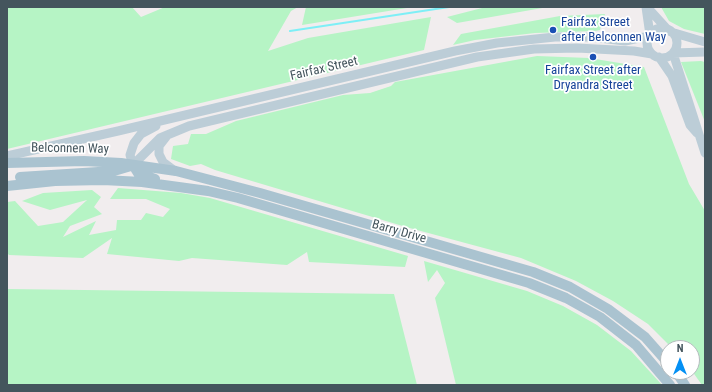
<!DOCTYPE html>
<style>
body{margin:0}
#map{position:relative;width:712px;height:392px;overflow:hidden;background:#f1edee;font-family:"Roboto Condensed",sans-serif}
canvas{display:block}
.frame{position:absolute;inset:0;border:8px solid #44555d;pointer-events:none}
.north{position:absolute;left:660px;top:340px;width:40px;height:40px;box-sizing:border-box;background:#fff;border:1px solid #b4bbbe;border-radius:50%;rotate:0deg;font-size:11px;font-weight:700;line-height:16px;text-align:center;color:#44555d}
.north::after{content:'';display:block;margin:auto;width:14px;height:18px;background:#0490f4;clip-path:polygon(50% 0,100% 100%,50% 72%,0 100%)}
</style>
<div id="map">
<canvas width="712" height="392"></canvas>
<div class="frame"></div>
<div class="north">N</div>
</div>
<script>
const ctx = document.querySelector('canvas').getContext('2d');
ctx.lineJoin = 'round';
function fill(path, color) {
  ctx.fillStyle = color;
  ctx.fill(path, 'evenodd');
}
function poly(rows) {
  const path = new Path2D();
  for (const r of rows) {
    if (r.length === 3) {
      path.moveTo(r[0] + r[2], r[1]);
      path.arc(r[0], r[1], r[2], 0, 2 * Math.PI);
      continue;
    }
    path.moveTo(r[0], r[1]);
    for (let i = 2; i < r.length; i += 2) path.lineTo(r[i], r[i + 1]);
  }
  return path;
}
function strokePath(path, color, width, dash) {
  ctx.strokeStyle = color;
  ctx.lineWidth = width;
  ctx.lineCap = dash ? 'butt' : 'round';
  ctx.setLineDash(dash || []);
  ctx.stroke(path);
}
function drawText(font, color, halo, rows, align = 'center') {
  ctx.font = font + ' "Roboto Condensed",sans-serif';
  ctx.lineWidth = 3.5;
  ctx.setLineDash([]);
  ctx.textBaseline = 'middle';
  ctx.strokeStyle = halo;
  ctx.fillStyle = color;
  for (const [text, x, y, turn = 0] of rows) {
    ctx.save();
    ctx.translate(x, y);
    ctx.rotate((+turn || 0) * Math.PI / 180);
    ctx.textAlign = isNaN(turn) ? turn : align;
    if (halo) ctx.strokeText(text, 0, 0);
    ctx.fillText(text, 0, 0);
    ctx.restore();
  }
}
fill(poly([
 [7,7,132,7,141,17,165,7,298,7,291,11,268,51,308,38,431,17,424,50,7,149],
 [306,7,413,7,302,25],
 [486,7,548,7,457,23,447,17],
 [661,7,705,7,705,34,684,29,669,21],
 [605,14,600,30,595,31,535,33,475,40,453,45,461,34,560,16],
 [537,56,589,58,644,67,689,184,705,211,705,385,702,385,692,371,692,348,672,348,648,324,613,301,576,281,521,258,406,227,215,170,201,164,190,166,171,159,173,146,188,144,191,134,206,134,236,121,343,95,370,93,391,86,395,82],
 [701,61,705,62,705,122,681,62],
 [118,188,181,193,210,198,408,256,405,267,309,262,307,252,287,265,192,258,179,261,107,254,112,238,83,258,9,255,7,253,7,202,15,201,38,226,63,222,87,200,50,210,22,201,43,193,92,190,101,197,94,207,102,214,70,226,63,237,96,221,89,235,116,230,117,220,141,220,146,213,163,217,170,209,146,199,110,199],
 [424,261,527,291,563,306,597,325,631,351,662,385,456,385,435,298,445,283,437,270,428,282],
 [7,289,394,294,417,385,7,385]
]), '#b6f4c5');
strokePath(poly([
 [290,31,449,7]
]), '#7eeff6', 2);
strokePath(poly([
 [646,7,650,35],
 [647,7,667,29],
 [662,43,15],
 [671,32,705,42],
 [673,53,705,153],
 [673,53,705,52],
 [659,57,672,76,690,125,697,133],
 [156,126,141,134,134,143,130,155,133,165,160,138,189,126,477,57,534,49,577,48,634,51,652,54],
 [166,137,159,146,159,154,163,162,175,171],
 [7,156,118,131,455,51,497,43,555,37,591,37,625,41,649,36]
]), '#bccdd7', 9);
strokePath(poly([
 [7,163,84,161,121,163,176,171,260,193,533,272,570,287,608,309,645,337,668,363],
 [133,165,138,173,155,179],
 [20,177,114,171,131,166],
 [7,186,55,181,103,180,142,182,208,191,238,198,529,283,566,298,600,317,636,345,670,385],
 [676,372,685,385]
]), '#aac3d0', 10);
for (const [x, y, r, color] of [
 [553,30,4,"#1a4fb4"],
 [593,57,4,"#1a4fb4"]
]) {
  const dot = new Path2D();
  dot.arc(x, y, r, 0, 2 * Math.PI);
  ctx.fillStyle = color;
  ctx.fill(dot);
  strokePath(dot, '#fff', 1.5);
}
drawText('13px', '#164399', '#fff', [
 ["Fairfax Street",561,23],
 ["after Belconnen Way",561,38],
 ["Fairfax Street after",593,71,"center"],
 ["Dryandra Street",593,86,"center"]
], 'left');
drawText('13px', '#44555d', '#fff', [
 ["Fairfax Street",324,69,-13],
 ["Belconnen Way",70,149,1],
 ["Barry Drive",399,232,16]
]);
</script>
